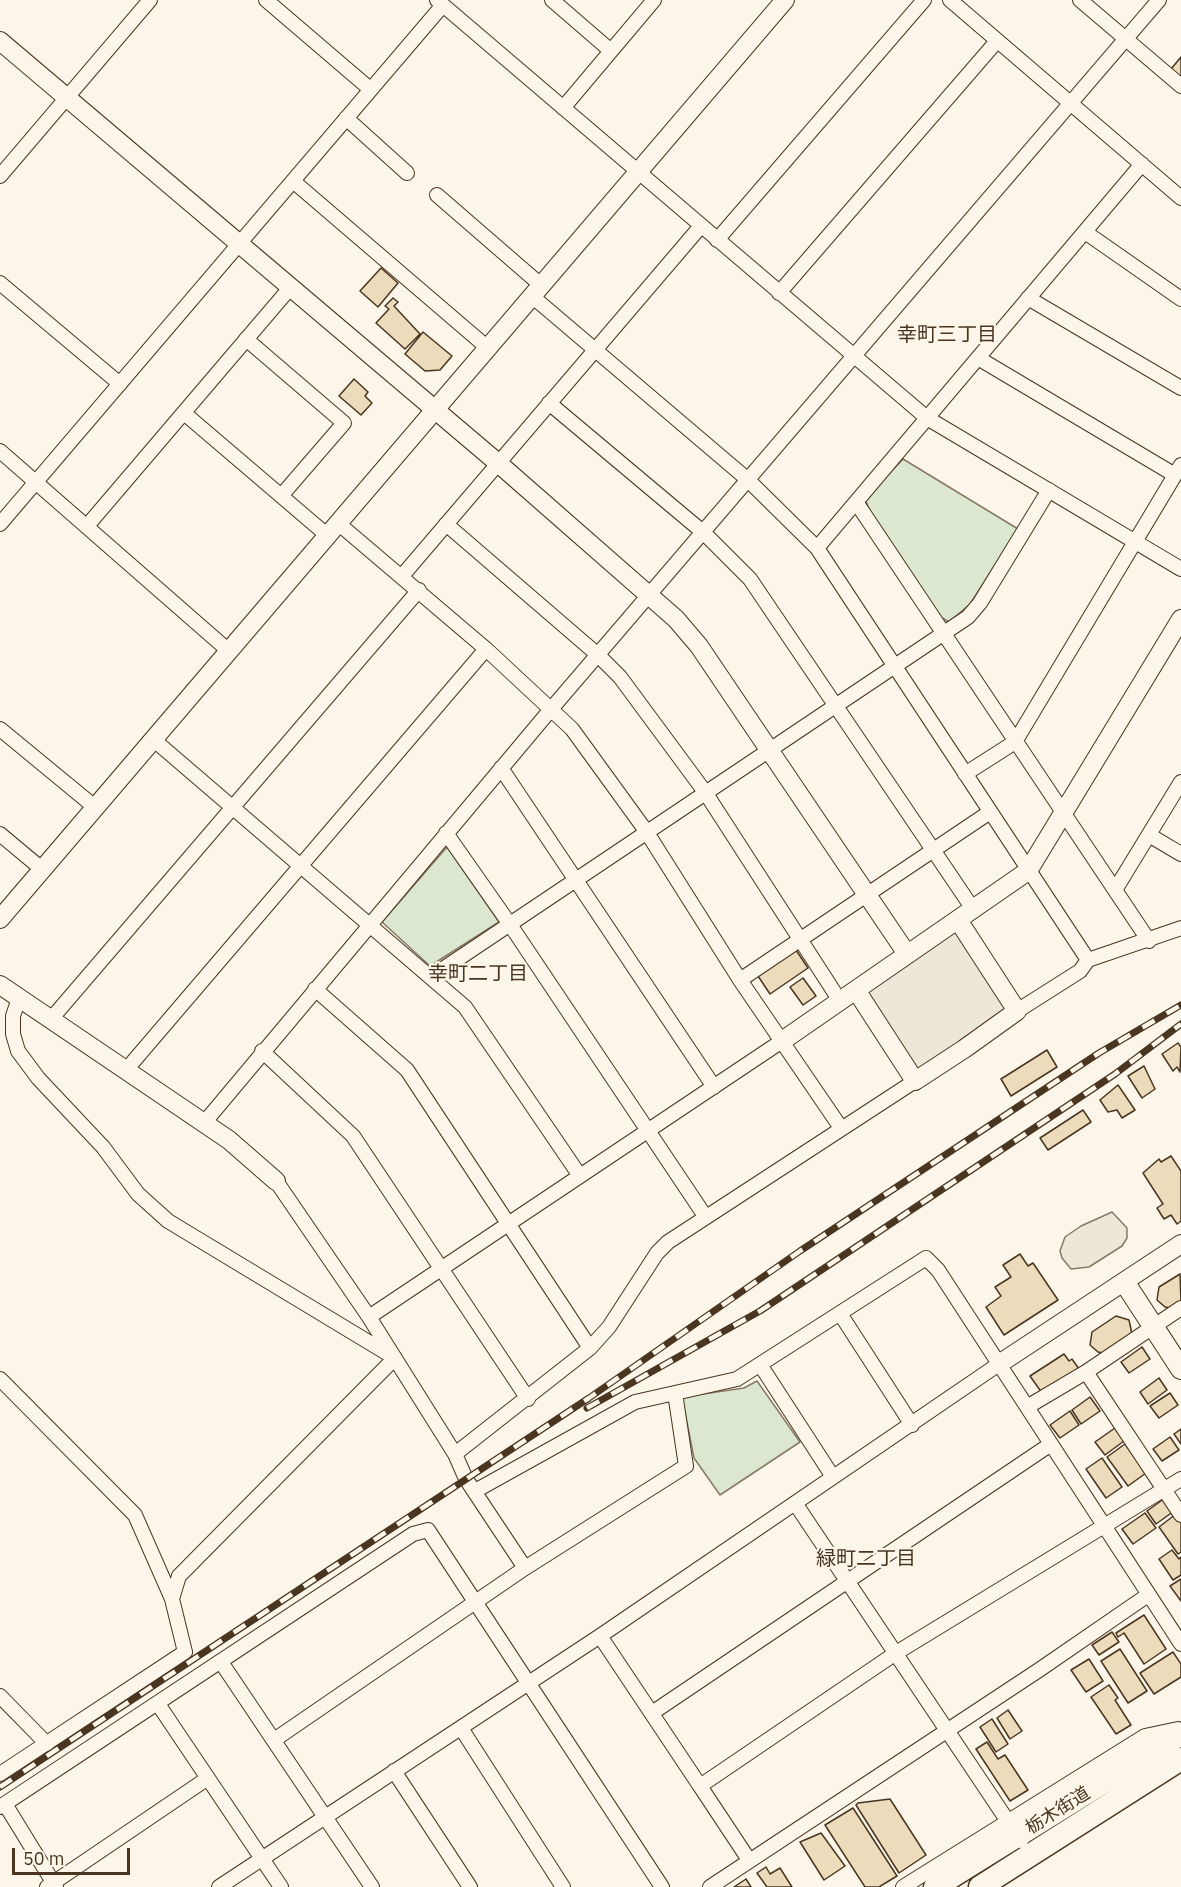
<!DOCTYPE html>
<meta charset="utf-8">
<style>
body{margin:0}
#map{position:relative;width:1181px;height:1887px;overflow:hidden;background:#fbf6e9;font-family:"IBM Plex Sans",sans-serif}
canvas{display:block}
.scale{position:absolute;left:12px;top:1848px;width:118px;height:27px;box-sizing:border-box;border:3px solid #4a3520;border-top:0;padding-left:8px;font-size:18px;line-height:21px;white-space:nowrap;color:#4a3520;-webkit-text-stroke:4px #fbf6e9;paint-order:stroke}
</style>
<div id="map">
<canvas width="1181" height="1887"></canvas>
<div class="scale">50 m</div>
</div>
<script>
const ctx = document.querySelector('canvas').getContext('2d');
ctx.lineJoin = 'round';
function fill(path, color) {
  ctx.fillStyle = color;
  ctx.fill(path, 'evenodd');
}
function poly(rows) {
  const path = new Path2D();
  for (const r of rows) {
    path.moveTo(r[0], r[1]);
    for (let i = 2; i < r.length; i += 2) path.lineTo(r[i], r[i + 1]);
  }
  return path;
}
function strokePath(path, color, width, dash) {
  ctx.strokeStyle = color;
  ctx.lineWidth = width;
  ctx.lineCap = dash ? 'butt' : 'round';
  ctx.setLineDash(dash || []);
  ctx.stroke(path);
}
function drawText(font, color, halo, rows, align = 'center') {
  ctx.font = font + ' "IBM Plex Sans","Noto Sans JP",sans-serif';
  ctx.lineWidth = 4.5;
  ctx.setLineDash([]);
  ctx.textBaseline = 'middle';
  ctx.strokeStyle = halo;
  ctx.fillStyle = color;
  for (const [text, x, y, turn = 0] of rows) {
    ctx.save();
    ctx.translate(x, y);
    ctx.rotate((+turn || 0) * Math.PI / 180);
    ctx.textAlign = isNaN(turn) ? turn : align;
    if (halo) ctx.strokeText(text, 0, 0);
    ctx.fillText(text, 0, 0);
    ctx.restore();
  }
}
const green = poly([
 [903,459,1018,529,970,604,949,622,939,616,870,511,865,499,903,459],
 [447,847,499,922,430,966,382,922,447,847],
 [757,1381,800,1442,720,1495,694,1458,682,1397,744,1388,757,1381]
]);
fill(green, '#dce7d0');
strokePath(green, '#887966', 1.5);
const parking = poly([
 [958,920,1017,1011,915,1081,856,990,958,920],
 [1112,1212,1127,1228,1127,1238,1122,1246,1089,1267,1071,1269,1062,1258,1060,1251,1065,1237,1081,1226,1112,1212]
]);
fill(parking, '#ede7d9');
strokePath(parking, '#887966', 1.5);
const building = poly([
 [1181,57,1181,78,1171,69,1181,57],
 [381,268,398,283,378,307,360,291,381,268],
 [393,298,398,302,394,306,420,334,405,349,376,323,389,309,385,306,393,298],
 [423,332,452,356,440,370,425,371,405,354,423,332],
 [354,379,368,392,365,396,372,403,361,415,339,396,354,379],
 [796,950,808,968,770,994,758,976,796,950],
 [803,978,816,996,803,1005,790,987,803,978],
 [1178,1043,1181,1047,1180,1072,1177,1067,1173,1071,1162,1054,1178,1043],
 [1047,1050,1057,1067,1011,1096,1001,1079,1047,1050],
 [1144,1066,1155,1089,1142,1098,1128,1076,1144,1066],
 [1118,1085,1135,1110,1122,1118,1117,1110,1108,1112,1100,1100,1118,1085],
 [1083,1110,1091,1122,1048,1150,1040,1138,1083,1110],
 [1171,1156,1181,1171,1181,1221,1177,1224,1171,1215,1164,1219,1157,1208,1163,1204,1143,1173,1159,1159,1161,1162,1171,1156],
 [1020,1254,1028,1266,1033,1263,1058,1300,1004,1335,986,1307,1001,1296,995,1287,1011,1277,1003,1265,1020,1254],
 [1180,1274,1181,1302,1170,1308,1165,1307,1157,1300,1159,1287,1180,1274],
 [1116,1316,1129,1320,1132,1334,1103,1353,1098,1352,1090,1345,1092,1332,1116,1316],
 [1142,1347,1150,1359,1129,1373,1121,1362,1142,1347],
 [1064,1354,1069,1361,1072,1359,1079,1369,1042,1393,1030,1376,1064,1354],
 [1159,1378,1167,1390,1148,1404,1140,1392,1159,1378],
 [1170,1393,1178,1405,1159,1418,1150,1406,1170,1393],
 [1090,1397,1100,1411,1081,1424,1072,1410,1090,1397],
 [1070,1411,1079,1425,1060,1438,1050,1425,1070,1411],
 [1115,1428,1124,1441,1105,1455,1095,1442,1115,1428],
 [1181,1429,1181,1444,1174,1434,1181,1429],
 [1170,1437,1179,1450,1162,1461,1153,1449,1170,1437],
 [1125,1444,1146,1473,1128,1486,1107,1457,1125,1444],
 [1102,1458,1122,1487,1106,1498,1086,1469,1102,1458],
 [1165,1498,1174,1511,1156,1524,1147,1511,1165,1498],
 [1145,1513,1156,1528,1133,1544,1122,1529,1145,1513],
 [1176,1514,1181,1521,1181,1552,1178,1554,1159,1527,1176,1514],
 [1172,1550,1179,1559,1181,1557,1181,1575,1173,1580,1159,1559,1172,1550],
 [1181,1579,1181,1601,1170,1586,1181,1579],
 [1144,1615,1166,1649,1144,1664,1124,1633,1118,1637,1116,1633,1144,1615],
 [1112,1632,1119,1642,1099,1655,1092,1645,1112,1632],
 [1120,1649,1147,1691,1128,1703,1101,1661,1120,1649],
 [1173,1652,1181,1664,1181,1677,1154,1694,1140,1673,1173,1652],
 [1089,1659,1103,1681,1086,1692,1071,1670,1089,1659],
 [1109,1685,1118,1698,1115,1700,1131,1725,1116,1734,1091,1697,1109,1685],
 [1008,1710,1022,1731,1010,1739,997,1718,1008,1710],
 [992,1719,1008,1744,996,1752,980,1727,992,1719],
 [987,1742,998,1759,1005,1755,1028,1790,1010,1801,976,1749,987,1742],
 [890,1799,926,1855,899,1873,856,1805,858,1803,890,1799],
 [853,1808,897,1876,879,1887,865,1887,825,1825,853,1808],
 [821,1833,845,1866,824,1880,800,1842,821,1833],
 [766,1867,770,1874,780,1868,792,1887,767,1887,757,1873,766,1867],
 [746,1879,751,1887,734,1887,746,1879]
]);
fill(building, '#ecdcbc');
strokePath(building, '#4a3520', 1.5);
const minor = poly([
 [266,0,370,89],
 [437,0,927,418,1181,569],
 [552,0,611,51],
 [950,0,1181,198],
 [1080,0,1181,86],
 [563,108,654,0],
 [346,118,407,173],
 [0,176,150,0],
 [293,181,489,349],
 [437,195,542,286],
 [1085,232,1181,299],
 [717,240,924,0],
 [0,283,120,384],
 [779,293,997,41],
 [533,297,747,479,817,548,1088,960,1080,971,1017,1011],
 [1028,298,1181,388],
 [246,339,344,423,281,496],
 [978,358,1175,475],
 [549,403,704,533,750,579,973,909],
 [184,413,328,536],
 [0,451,230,652],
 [856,502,1149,941],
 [0,524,443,5],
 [339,524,486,649,572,729,646,831,740,980,841,1128],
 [446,524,598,655,620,677,705,792,840,1001],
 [87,526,290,288],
 [817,548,1142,164],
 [402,576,701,226],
 [0,729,96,808],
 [154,740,465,1007,580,1176],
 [501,768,714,1087],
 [965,774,1015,742,1181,465],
 [446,833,509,923,705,1216],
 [0,834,43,870],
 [1149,835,1181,854],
 [1115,890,1181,782],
 [1088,960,1181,928],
 [431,977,968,617,980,603,1049,490],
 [740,980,990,812],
 [315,989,407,1070,590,1348],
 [52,1018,419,590],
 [262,1051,353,1136,528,1399],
 [126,1070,486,649],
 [204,1123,552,708,1159,0],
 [841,1315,912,1425],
 [369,1317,782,1041],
 [761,1366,833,1477],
 [1086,1372,1181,1515],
 [0,1379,135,1515,172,1599],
 [1027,1407,1086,1372,1181,1308],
 [455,1454,590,1348,609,1327,657,1253,668,1242,915,1081],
 [475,1491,635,1402,737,1379,926,1258,938,1270,1181,1644],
 [795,1503,1021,1841],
 [525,1568,686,1466,675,1393],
 [600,1636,700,1786],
 [221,1662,372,1887],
 [0,1696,47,1744],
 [158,1704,281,1887],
 [652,1713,1051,1444],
 [461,1728,563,1887],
 [274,1740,525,1568,466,1479,455,1454,369,1317,276,1181],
 [394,1771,470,1887],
 [0,1774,185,1652,172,1599,179,1576,395,1358,168,1221,138,1194,103,1147,38,1078,18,1051,13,1034,13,1016,19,998],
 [5,1804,56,1887],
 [0,1807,413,1534,428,1530,662,1887],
 [749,1860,700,1786,896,1653,1181,1479],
 [47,1887,208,1778],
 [219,1887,600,1636,999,1364],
 [710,1887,1039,1670,1148,1595],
 [903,1887,1145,1736,1178,1729]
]);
const tertiary = poly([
 [0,41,498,463,676,619,699,646,907,954],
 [0,919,785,0],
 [0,985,229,1140,276,1181],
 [856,990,915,1081,964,1049,1017,1011,958,920],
 [782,1041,1028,871,1181,619],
 [999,1364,1181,1244]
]);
const secondary = poly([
 [1125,1283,1181,1369]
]);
const primary = poly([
 [935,1887,1181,1734],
 [980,1887,1181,1759]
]);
strokePath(minor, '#4a3520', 16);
strokePath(tertiary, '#4a3520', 20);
strokePath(secondary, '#4a3520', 22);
strokePath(primary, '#4a3520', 25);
strokePath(minor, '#fbf6e9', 14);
strokePath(tertiary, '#fbf6e9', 18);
strokePath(secondary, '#fbf6e9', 20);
strokePath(primary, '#fbf6e9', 22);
const rail = poly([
 [587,1408,760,1311,1115,1074,1181,1024],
 [0,1787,589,1398,800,1251,1099,1053,1181,1005]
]);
strokePath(rail, '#4a3520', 7);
strokePath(rail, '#fbf6e9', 4.5, [14]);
drawText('18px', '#4a3520', '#fbf6e9', [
 ["栃木街道",1058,1811,-32]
]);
drawText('20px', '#4a3520', '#fbf6e9', [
 ["幸町三丁目",947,335],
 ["幸町二丁目",478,974],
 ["緑町二丁目",866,1559]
]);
</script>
